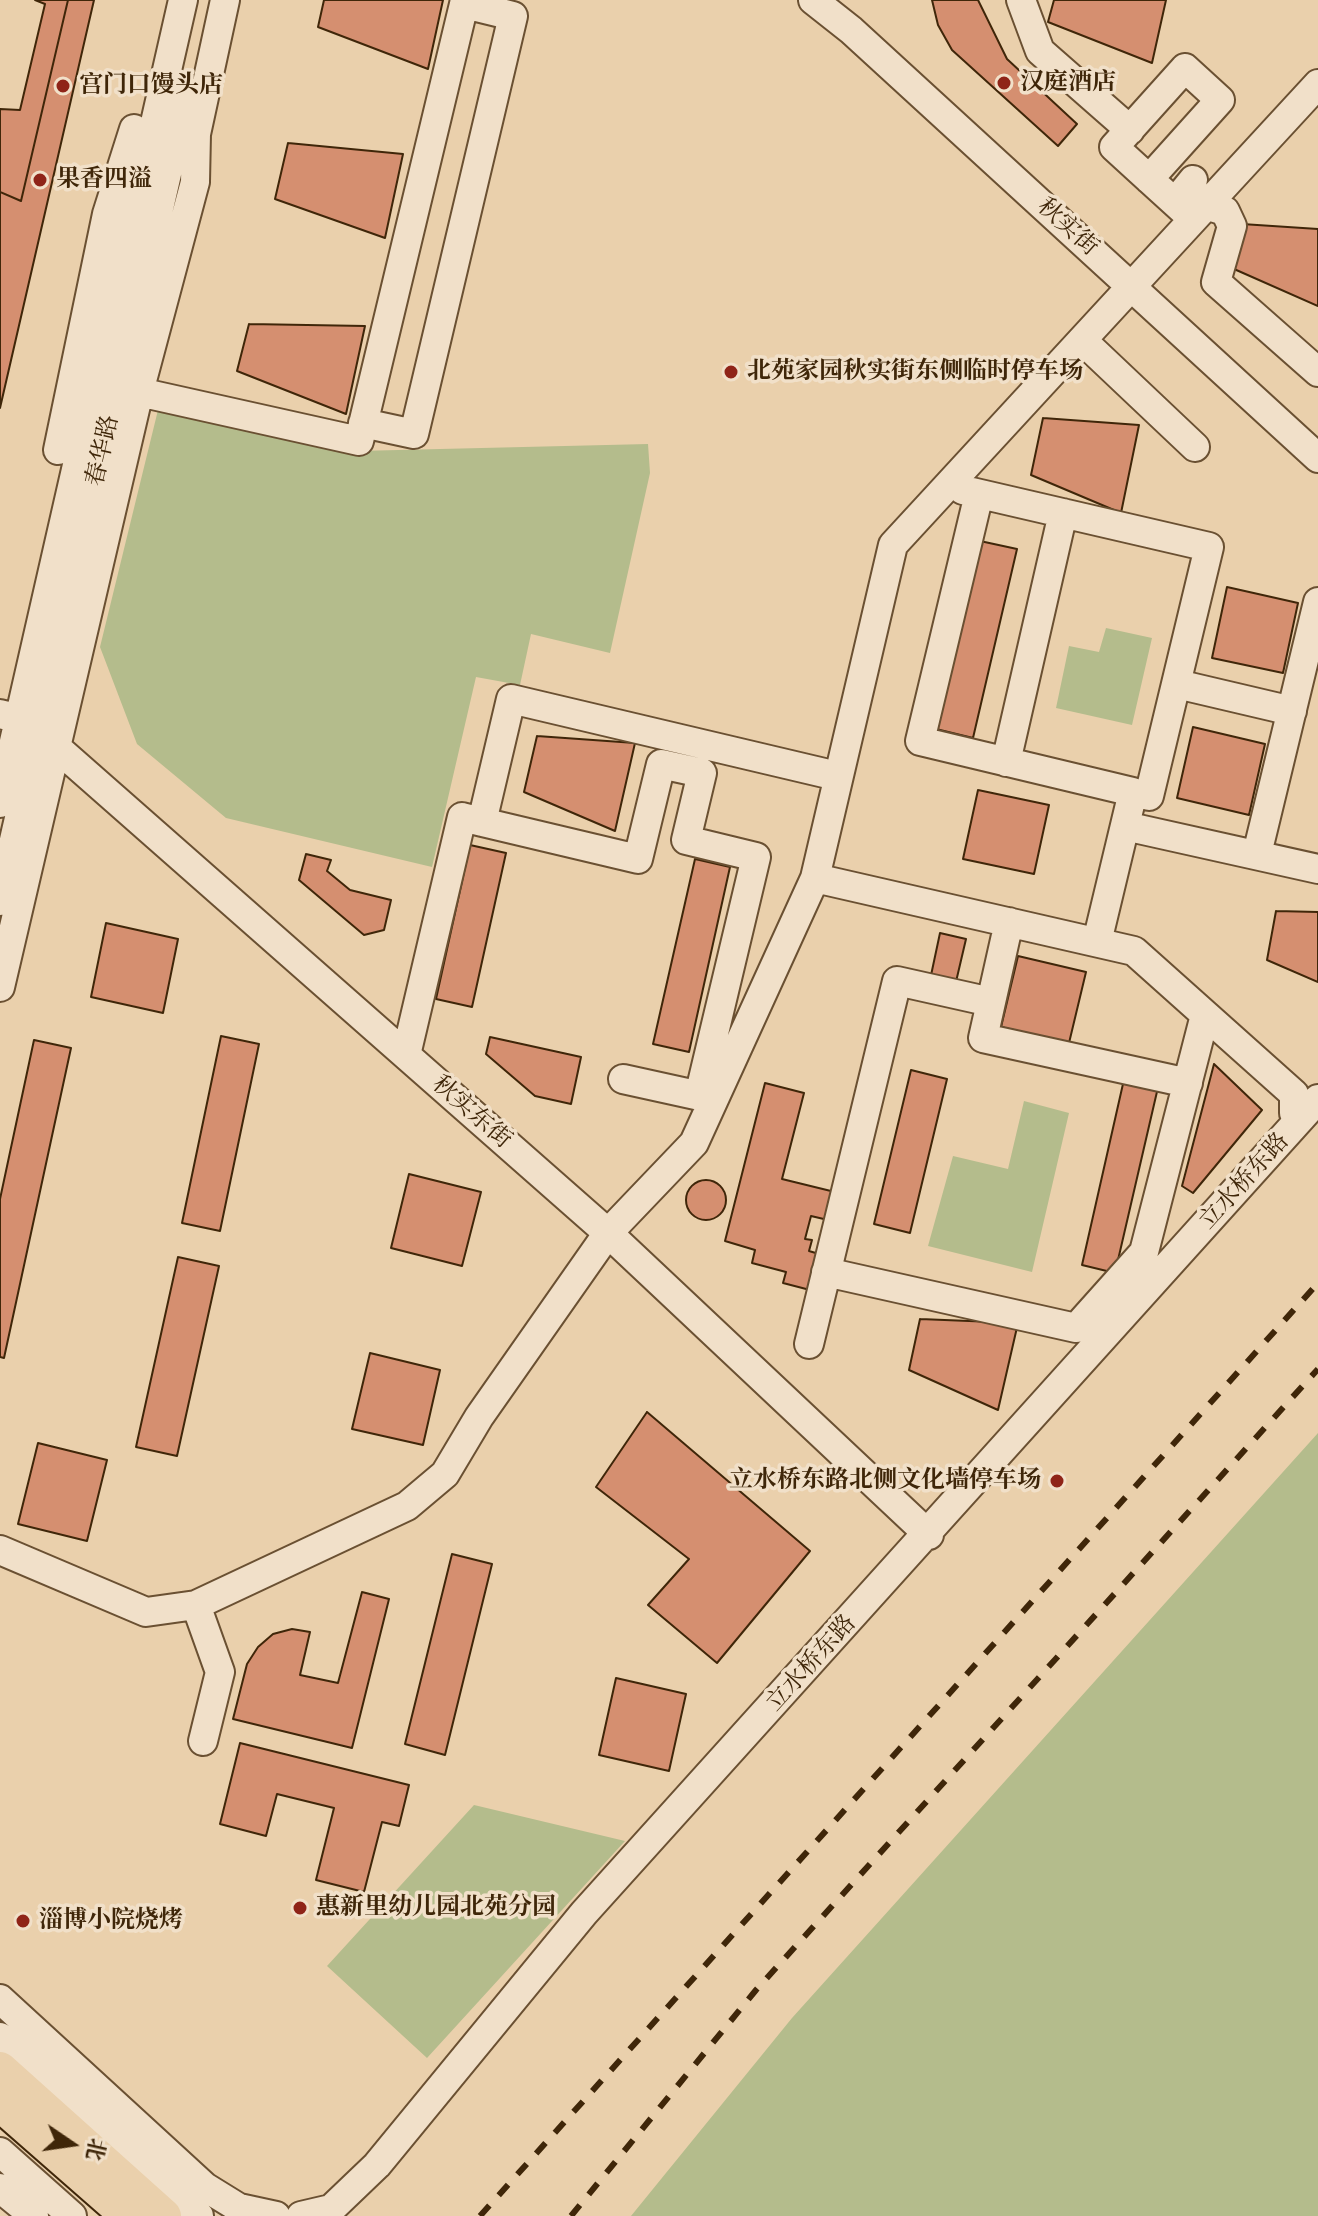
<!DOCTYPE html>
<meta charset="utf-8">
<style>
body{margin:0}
#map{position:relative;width:1318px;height:2216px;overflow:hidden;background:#ead0ac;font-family:Cardo,"Noto Serif SC",serif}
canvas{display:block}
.north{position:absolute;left:32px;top:2104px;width:80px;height:80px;-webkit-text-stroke:6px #f1e0c9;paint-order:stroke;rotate:103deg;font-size:22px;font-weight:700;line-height:32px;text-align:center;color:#3f2609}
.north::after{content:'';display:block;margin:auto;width:28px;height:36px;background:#3f2609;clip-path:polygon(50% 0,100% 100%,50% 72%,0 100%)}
</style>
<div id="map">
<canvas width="1318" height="2216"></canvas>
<div class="north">北</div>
</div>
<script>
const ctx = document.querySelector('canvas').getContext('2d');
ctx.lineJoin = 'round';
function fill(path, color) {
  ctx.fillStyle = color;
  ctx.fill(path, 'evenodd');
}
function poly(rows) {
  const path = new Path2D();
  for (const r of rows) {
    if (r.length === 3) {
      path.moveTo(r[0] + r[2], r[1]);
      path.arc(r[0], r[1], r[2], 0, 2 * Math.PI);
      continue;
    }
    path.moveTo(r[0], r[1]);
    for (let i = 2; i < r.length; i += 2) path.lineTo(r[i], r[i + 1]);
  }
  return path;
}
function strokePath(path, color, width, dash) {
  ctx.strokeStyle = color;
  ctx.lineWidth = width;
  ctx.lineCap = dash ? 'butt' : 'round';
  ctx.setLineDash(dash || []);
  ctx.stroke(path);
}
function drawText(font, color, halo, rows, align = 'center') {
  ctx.font = font + ' Cardo,"Noto Serif SC",serif';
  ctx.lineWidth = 7;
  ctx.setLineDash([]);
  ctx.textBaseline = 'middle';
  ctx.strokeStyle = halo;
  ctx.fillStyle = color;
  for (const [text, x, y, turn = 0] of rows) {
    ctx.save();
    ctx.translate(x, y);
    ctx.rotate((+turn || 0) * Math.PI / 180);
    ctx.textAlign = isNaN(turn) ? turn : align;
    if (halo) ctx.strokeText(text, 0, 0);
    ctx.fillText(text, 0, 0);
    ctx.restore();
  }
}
fill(poly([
 [158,410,357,451,648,444,650,473,610,653,531,634,520,685,476,677,432,867,226,818,137,744,100,647],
 [1106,628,1152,638,1132,725,1056,708,1069,646,1099,652],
 [1024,1101,1069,1113,1032,1272,928,1246,953,1156,1008,1169],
 [1318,1433,1318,2216,631,2216,792,2018],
 [474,1805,625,1841,427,2058,327,1966]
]), '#b4bc8c');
const building = poly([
 [35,0,68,0,21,201,0,192,0,109,20,110,45,4,35,0],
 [68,0,94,0,0,408,0,192,21,201,68,0],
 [324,0,443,0,428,69,318,27,324,0],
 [932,0,978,0,1007,59,1077,124,1058,146,952,50,938,25,932,0],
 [1054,0,1166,0,1152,63,1048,22,1054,0],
 [288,143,403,154,385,238,275,199,288,143],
 [1242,224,1318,229,1318,306,1234,269,1242,224],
 [249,324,365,326,346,414,237,371,249,324],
 [1043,418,1139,425,1121,513,1031,475,1043,418],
 [980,541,1017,549,973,738,936,729,980,541],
 [1227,587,1298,603,1283,673,1212,658,1227,587],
 [1193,727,1265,744,1249,815,1177,798,1193,727],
 [537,736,635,743,615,831,524,792,537,736],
 [978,790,1049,805,1034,874,963,859,978,790],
 [470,845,506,853,472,1007,436,999,470,845],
 [306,854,331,860,327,871,350,890,391,900,384,930,364,935,299,880,306,854],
 [695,859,730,867,689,1052,653,1044,695,859],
 [1276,911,1318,912,1318,982,1267,960,1276,911],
 [106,923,178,939,163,1013,91,997,106,923],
 [940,933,966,939,955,986,930,980,940,933],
 [1018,956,1086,972,1069,1043,1001,1027,1018,956],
 [221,1036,259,1044,220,1231,182,1223,221,1036],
 [490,1037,581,1057,571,1104,535,1096,486,1054,490,1037],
 [34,1040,71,1048,4,1358,0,1357,0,1199,34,1040],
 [1214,1064,1262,1110,1193,1193,1182,1186,1214,1064],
 [911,1070,947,1079,910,1233,874,1224,911,1070],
 [1125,1075,1159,1083,1115,1273,1082,1265,1125,1075],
 [765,1083,804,1093,782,1179,835,1192,828,1220,811,1216,805,1239,812,1240,809,1251,819,1254,810,1290,783,1283,786,1272,752,1263,755,1250,725,1241,765,1083],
 [409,1174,481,1192,462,1266,391,1248,409,1174],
 [706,1200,20],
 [178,1257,219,1266,177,1456,136,1447,178,1257],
 [920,1319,1018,1323,998,1410,909,1370,920,1319],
 [370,1353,440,1370,423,1445,352,1429,370,1353],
 [647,1412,810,1551,717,1663,648,1605,689,1559,596,1487,647,1412],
 [38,1443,107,1460,87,1541,18,1524,38,1443],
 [452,1554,492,1564,445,1755,405,1744,452,1554],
 [362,1592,389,1599,352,1748,233,1719,247,1664,258,1647,273,1634,292,1629,310,1632,300,1675,338,1683,362,1592],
 [616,1678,686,1694,669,1771,599,1755,616,1678],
 [240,1743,409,1785,399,1826,382,1822,364,1892,316,1880,334,1808,277,1794,266,1836,220,1824,240,1743]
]);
fill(building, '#d58f70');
strokePath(building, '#3f2609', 2);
const minor = poly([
 [813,0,851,30,1318,458],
 [1021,0,1040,51,1130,130],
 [1149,179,1220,100,1185,68,1114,147,1149,179,1193,219],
 [1175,202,1193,180],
 [1205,205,1225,211,1232,226,1216,282,1318,372],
 [1083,341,1195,447],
 [139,392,359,441,465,0],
 [363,423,414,434,513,16,464,4],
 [58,450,107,214,134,129],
 [963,490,1209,547,1149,796],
 [979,494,920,741,1133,792,1097,942],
 [1177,684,1292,711],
 [0,714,41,724,56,747,608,1233,929,1535],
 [1006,762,1063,513],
 [0,803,183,0],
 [482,822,638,859,661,764,702,773,686,840,756,857,699,1096],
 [1125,826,1318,869],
 [1257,854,1318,602],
 [815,878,1134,951,1294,1094,1294,1113,1301,1118],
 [0,901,185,95],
 [1009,922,983,1038,1188,1083],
 [0,987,139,392,195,182,196,134,225,0],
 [406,1055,462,817,482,822,511,699,837,776],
 [623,1079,714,1099],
 [826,1272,1076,1328,1144,1252,1205,1015],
 [809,1344,897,981,991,1002],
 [0,1550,146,1612,196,1605,407,1506,445,1474,479,1417,608,1233,694,1143,815,878,893,545,1318,84],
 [196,1605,220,1672,203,1741],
 [0,1999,205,2187,239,2208,276,2216],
 [0,2037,199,2216],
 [0,2152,72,2216],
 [0,2188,34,2216],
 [301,2216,331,2209,377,2165,584,1913,1318,1099]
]);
const major = poly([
 [0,2069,164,2216],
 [0,2104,128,2216]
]);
strokePath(minor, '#6a5032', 32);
strokePath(major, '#3f2609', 38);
strokePath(minor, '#f1e0c9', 28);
strokePath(major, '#ead0ac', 34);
strokePath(poly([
 [480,2216,1318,1283],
 [571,2216,756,1990,1318,1369]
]), '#3f2609', 6, [14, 14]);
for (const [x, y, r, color] of [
 [1004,83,8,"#8f2418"],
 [63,86,8,"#8f2418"],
 [40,180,8,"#8f2418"],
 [731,372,8,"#8f2418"],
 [1057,1481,8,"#8f2418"],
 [300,1908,8,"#8f2418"],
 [23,1921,8,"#8f2418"]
]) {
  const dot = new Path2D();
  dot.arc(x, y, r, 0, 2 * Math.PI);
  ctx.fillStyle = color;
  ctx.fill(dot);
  strokePath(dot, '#f1e0c9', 3);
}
drawText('bold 24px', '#3f2609', '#f1e0c9', [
 ["汉庭酒店",1020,83],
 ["宫门口馒头店",79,86],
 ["果香四溢",56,180],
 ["北苑家园秋实街东侧临时停车场",747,372],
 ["立水桥东路北侧文化墙停车场",1041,1481,"right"],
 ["惠新里幼儿园北苑分园",316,1908],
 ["淄博小院烧烤",39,1921]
], 'left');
drawText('24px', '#3f2609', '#f1e0c9', [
 ["秋实街",1067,228,42],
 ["春华路",104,451,-77],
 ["秋实东街",471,1113,41],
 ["立水桥东路",1245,1182,-48],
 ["立水桥东路",812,1664,-48]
]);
</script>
